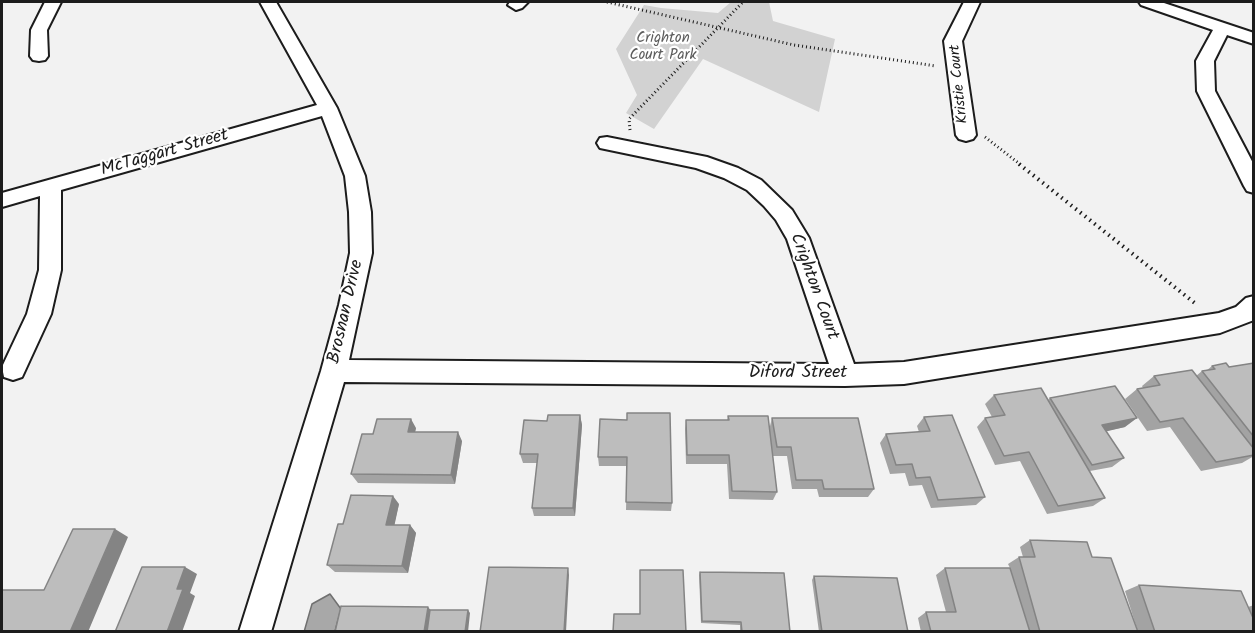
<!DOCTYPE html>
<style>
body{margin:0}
#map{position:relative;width:1255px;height:633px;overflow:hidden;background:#f2f2f2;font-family:Kalam,sans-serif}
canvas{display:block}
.frame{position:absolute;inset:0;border:3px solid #1c1c1c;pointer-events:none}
</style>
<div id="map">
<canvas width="1255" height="633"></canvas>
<div class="frame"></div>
</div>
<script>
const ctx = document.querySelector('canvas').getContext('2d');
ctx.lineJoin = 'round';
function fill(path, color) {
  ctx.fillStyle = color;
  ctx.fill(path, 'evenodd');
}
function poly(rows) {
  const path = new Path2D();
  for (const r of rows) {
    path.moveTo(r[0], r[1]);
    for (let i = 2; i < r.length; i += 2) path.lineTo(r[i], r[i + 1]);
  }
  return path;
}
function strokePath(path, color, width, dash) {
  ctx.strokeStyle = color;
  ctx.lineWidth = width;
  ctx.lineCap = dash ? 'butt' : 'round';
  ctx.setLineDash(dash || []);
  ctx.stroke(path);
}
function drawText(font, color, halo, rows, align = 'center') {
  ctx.font = font + ' Kalam,sans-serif';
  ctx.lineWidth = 4.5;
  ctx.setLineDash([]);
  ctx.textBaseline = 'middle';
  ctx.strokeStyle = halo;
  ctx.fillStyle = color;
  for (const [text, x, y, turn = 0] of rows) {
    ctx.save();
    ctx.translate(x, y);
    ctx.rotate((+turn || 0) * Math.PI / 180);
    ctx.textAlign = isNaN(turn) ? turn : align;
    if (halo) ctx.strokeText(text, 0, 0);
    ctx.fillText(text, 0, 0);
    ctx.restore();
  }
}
fill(poly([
 [731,2,769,2,773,21,835,39,819,112,703,59,654,129,626,113,637,95,616,49,644,5,661,8,718,13]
]), '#d2d2d2');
const water = poly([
 [330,594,341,609,335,631,304,632,312,604,330,594]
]);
fill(water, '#a8a8a8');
strokePath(water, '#707070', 1.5);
const street = poly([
 [45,2,61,2,47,30,48,56,45,60,39,61,33,60,30,56,31,30,45,2],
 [260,2,276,2,337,108,365,176,371,212,372,253,349,360,829,364,787,239,776,220,764,206,747,190,724,178,696,168,600,148,597,143,600,138,607,137,707,157,738,168,761,180,792,210,809,238,854,364,904,362,1219,313,1236,307,1246,298,1254,296,1254,320,1220,333,904,384,845,386,344,382,271,632,239,632,321,371,339,305,350,253,349,212,345,176,322,116,61,190,61,270,51,314,22,377,13,380,4,377,2,367,27,314,39,270,40,196,2,207,2,193,317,105,260,2],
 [510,2,528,2,522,8,516,10,508,5,510,2],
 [964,2,980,2,962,41,976,135,973,139,966,141,959,139,956,135,944,41,964,2],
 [1139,2,1161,2,1254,33,1254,44,1227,35,1214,61,1215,91,1254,165,1254,193,1247,191,1244,186,1197,91,1196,61,1213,30,1141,5,1139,2]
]);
strokePath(street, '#1c1c1c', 4);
strokePath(poly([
 [607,2,794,45,936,66],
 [630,130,629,119,743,2],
 [985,137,1021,165]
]), '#1c1c1c', 3, [1, 3]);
strokePath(poly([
 [1019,164,1196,304]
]), '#1c1c1c', 4, [1.5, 4.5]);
fill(street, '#fff');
fill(poly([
 [1254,363,1254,446,1251,447,1254,449,1254,456,1242,463,1201,471,1170,427,1147,431,1125,399,1137,389,1143,388,1142,386,1154,376,1196,376,1202,371,1206,371,1212,366,1229,367],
 [994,395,1048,400,1050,398,1125,427,1106,431,1124,458,1112,467,1090,471,1105,498,1093,506,1047,514,1020,461,995,465,977,427,985,418,992,417,985,404],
 [580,415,582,425,575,516,534,516,532,508,537,463,523,463,520,454,547,421],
 [728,416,770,426,772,418,874,489,868,497,819,497,817,489,792,489,787,456,773,456,777,492,773,500,729,499,727,464,686,464,685,429,686,420,727,420],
 [924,417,985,497,976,505,931,508,922,485,909,486,905,473,890,474,880,443,886,434,919,432,917,426],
 [600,419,672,503,671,511,626,510,627,466,599,466,598,457],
 [416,428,415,432,462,441,455,484,358,483,351,474,373,434],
 [399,504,394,525,410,525,416,533,408,573,335,572,327,565,343,524],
 [1030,540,1092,557,1138,632,921,632,918,618,926,612,946,612,936,575,945,568,1010,568,1008,564,1019,557,1023,557,1020,547],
 [700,572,790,632,740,632,740,625,701,623,699,575],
 [814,576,908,632,819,632,812,580],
 [1139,585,1248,607,1254,605,1254,632,1138,632,1125,591]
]), '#a3a3a3');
fill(poly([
 [580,415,582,425,575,516,573,508],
 [1137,418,1125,427,1091,435,1102,425],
 [411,419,416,428,413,441,408,432],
 [458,432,462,441,455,484,451,475],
 [393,496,399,504,393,532,386,525],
 [410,525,416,533,408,573,402,566],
 [115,529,128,537,88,632,70,632],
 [185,567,197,574,190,593,195,596,182,632,167,632,177,589],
 [568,568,569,575,566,632,564,632],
 [428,607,433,613,430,632,424,632],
 [468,610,470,613,468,632,465,632]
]), '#848484');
const building = poly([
 [1226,363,1229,367,1254,363,1254,437,1202,371,1215,369,1212,366,1226,363],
 [1192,370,1254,449,1254,455,1216,462,1183,418,1160,422,1137,389,1160,385,1154,376,1192,370],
 [1115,386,1137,418,1102,425,1124,458,1092,465,1050,398,1115,386],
 [1041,388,1105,498,1058,506,1029,452,1004,456,985,418,1005,415,994,395,1041,388],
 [627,413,670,413,672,503,626,502,627,457,598,457,600,419,627,420,627,413],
 [548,415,580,415,573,508,532,508,538,454,520,454,524,420,547,421,548,415],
 [952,415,985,497,938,500,930,477,916,478,912,464,896,465,886,434,930,431,924,417,952,415],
 [728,416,768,416,777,492,732,491,729,455,687,455,686,420,729,420,728,416],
 [772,418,858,418,874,489,824,489,822,480,796,480,791,447,777,447,772,418],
 [377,419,411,419,408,432,458,432,451,475,351,474,362,434,373,434,377,419],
 [351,495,393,496,386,525,410,525,402,566,327,565,338,524,343,524,351,495],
 [73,529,115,529,70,632,2,632,2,590,44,590,73,529],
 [1030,540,1087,542,1092,557,1111,558,1138,632,1040,632,1019,557,1035,557,1030,540],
 [142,567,185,567,177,589,183,589,167,632,115,632,142,567],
 [489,567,568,568,564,632,480,632,489,567],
 [945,568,1010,568,1030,632,931,632,926,612,956,612,945,568],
 [640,570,683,570,686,632,613,632,614,614,640,614,640,570],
 [700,572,784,573,790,632,742,632,741,622,702,621,700,572],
 [814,576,897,578,908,632,822,632,814,576],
 [1139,585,1241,591,1254,620,1254,632,1155,632,1139,585],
 [341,606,428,607,424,632,335,632,341,606],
 [430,610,468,610,465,632,427,632,430,610]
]);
fill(building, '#bdbdbd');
strokePath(building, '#848484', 1.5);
drawText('15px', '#5c5c5c', '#fff', [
 ["Crighton",663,39],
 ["Court Park",663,56]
]);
drawText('15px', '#1c1c1c', '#fff', [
 ["Kristie Court",960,84,-96]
]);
drawText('18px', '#1c1c1c', '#fff', [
 ["McTaggart Street",165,154,-16],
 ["Crighton Court",813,287,70],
 ["Brosnan Drive",347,312,-77],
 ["Diford Street",798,374]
]);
</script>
